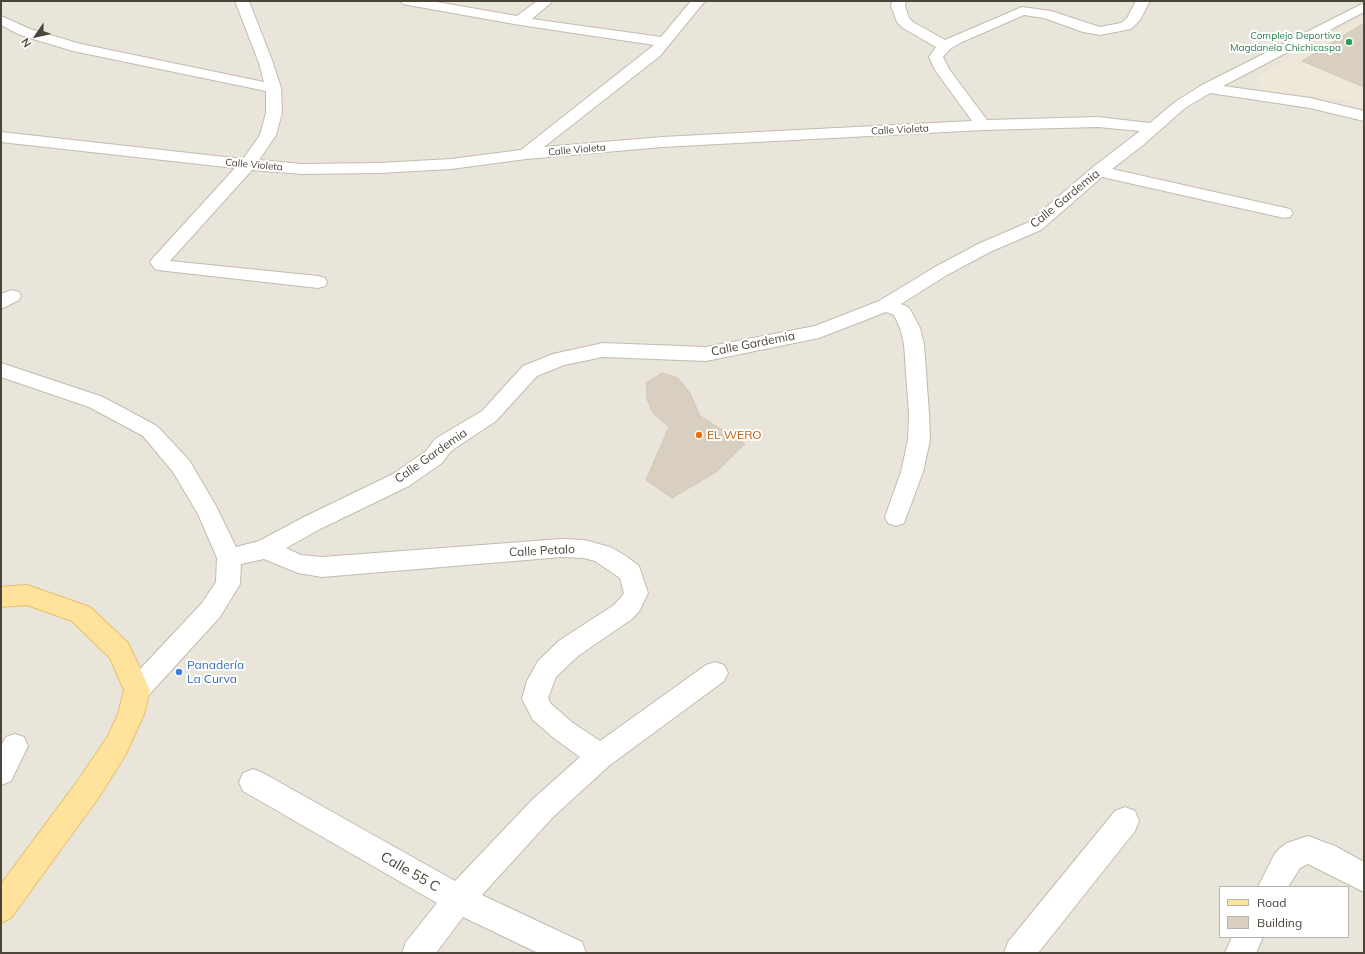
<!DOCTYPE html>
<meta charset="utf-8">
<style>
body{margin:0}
#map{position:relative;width:1365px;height:954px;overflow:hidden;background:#f6f3ec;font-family:Mulish,sans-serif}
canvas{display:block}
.frame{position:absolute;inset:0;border:2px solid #4b4439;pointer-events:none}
.legend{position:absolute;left:1219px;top:886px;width:130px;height:52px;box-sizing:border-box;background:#fff;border:1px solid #b7b4b0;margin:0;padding:5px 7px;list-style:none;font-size:12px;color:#4b4439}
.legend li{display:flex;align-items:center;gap:8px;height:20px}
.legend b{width:20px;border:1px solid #b7b4b0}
.north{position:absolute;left:16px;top:16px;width:40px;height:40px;-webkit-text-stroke:3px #fff;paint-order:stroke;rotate:236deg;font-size:11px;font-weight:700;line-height:16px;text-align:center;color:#4b4439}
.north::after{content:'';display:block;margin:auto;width:14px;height:18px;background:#4b4439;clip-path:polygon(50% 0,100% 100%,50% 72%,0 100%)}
</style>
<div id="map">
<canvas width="1365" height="954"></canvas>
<div class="frame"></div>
<ul class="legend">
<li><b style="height:5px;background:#ffe39c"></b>Road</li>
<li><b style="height:11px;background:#d8cfc1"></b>Building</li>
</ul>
<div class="north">N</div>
</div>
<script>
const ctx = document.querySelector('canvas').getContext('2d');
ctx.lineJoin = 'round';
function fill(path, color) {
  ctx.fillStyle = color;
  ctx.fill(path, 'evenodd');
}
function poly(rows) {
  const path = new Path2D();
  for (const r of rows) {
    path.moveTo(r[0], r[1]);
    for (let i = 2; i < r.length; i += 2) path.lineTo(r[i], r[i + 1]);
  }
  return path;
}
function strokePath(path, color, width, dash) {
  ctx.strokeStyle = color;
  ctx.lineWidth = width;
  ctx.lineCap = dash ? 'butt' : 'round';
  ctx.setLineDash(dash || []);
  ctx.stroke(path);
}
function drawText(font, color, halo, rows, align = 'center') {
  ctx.font = font + ' Mulish,sans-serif';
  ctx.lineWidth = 4;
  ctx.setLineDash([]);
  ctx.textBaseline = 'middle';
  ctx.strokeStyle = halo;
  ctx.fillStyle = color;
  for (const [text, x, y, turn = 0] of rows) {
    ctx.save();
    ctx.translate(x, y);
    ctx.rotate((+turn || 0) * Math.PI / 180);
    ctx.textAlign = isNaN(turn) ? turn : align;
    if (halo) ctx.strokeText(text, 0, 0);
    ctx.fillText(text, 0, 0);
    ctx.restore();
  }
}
fill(poly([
 [1,1,1364,1,1364,953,1,953],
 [1220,887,1348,887,1348,937,1220,937]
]), '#eae5da');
fill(poly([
 [1364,16,1364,106,1339,99,1264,91,1257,77]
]), '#efe8d6');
const building = poly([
 [1364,23,1364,87,1302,61,1364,23],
 [662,373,678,378,690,393,700,416,745,444,716,472,672,498,646,480,669,427,653,413,647,399,646,383,662,373]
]);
fill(building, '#d8cfc1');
strokePath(building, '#d3c7b4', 1);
const minor = poly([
 [235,1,249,1,273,63,281,88,282,113,276,135,259,160,302,164,379,163,451,159,521,150,654,45,520,25,408,5,403,4,401,1,431,1,517,16,537,1,553,1,532,19,661,37,691,1,705,1,660,56,544,147,662,137,972,121,935,70,929,57,936,47,903,28,897,22,891,6,892,1,906,1,905,6,909,18,913,22,945,40,1022,7,1051,11,1100,27,1121,23,1127,18,1136,1,1150,1,1140,20,1131,29,1100,35,1083,32,1044,18,1024,15,962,42,950,49,943,57,949,69,987,120,1098,117,1150,123,1175,102,1202,85,1364,3,1364,12,1223,86,1310,98,1364,111,1364,121,1310,108,1210,93,1185,108,1142,146,1112,169,1290,209,1293,213,1290,217,1284,218,1102,177,1041,230,990,252,947,275,901,304,908,307,911,311,920,328,924,344,929,414,930,440,923,472,904,523,896,526,888,523,885,517,901,472,908,440,909,414,904,344,900,328,894,315,886,312,819,338,706,361,603,357,564,365,537,376,496,421,451,451,442,463,409,486,320,529,286,548,301,555,322,557,562,539,584,540,610,547,626,556,639,566,648,593,640,610,632,619,578,656,556,677,548,698,551,704,573,723,600,741,706,665,715,662,724,665,728,673,724,681,610,765,553,817,482,895,582,942,586,953,538,953,463,917,436,953,402,953,406,942,437,903,243,791,239,782,243,773,253,769,263,773,455,881,533,799,580,757,555,739,533,720,522,699,527,681,538,661,560,640,614,605,622,596,624,593,620,578,595,561,584,558,562,557,322,577,298,573,264,559,241,564,240,584,220,617,146,698,137,701,128,698,124,690,128,682,202,603,216,582,217,558,198,514,173,472,143,436,89,407,1,377,1,363,103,397,157,426,189,460,216,506,236,547,259,541,304,517,393,474,426,451,435,439,482,411,523,366,553,354,603,343,706,347,815,326,879,301,935,267,978,244,1029,222,1093,167,1140,131,1098,127,983,130,662,147,526,159,451,169,379,173,302,174,252,170,170,261,318,276,325,278,327,282,325,286,318,288,158,270,155,269,150,262,153,258,235,168,1,142,1,132,243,159,260,135,266,113,266,91,73,51,20,35,1,25,1,16,30,29,81,44,264,82,259,63,235,1],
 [12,290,19,292,21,296,19,300,1,309,1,294,12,290],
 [15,734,24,737,28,746,11,781,1,785,1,746,6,737,15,734],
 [1125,807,1135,811,1139,821,1135,831,1038,953,1004,953,1008,942,1115,811,1125,807],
 [1308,836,1335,846,1364,862,1364,892,1308,864,1300,868,1288,887,1258,887,1274,855,1280,848,1287,843,1308,836],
 [1232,937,1263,937,1256,953,1225,953,1232,937]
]);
const primary = poly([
 [27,585,90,607,128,643,150,690,144,714,126,754,99,797,11,918,1,923,1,884,79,779,108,736,118,714,124,690,110,658,72,621,27,605,1,607,1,587,27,585]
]);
strokePath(minor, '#c2bbae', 2);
strokePath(primary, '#e6c16a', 2);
fill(minor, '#fff');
fill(primary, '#ffe39c');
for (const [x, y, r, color] of [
 [1349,42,4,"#2e9e5b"],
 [699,435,4,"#e8710a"],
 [179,672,4,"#3f7fe0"]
]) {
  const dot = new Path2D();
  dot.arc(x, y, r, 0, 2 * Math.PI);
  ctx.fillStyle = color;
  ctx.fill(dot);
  strokePath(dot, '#fff', 1.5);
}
drawText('10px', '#27864d', '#fff', [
 ["Complejo Deportivo",1341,36],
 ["Magdanela Chichicaspa",1341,48]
], 'right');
drawText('10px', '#4b4439', '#fff', [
 ["Calle Violeta",900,130,-3],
 ["Calle Violeta",577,150,-5],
 ["Calle Violeta",254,165,5]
]);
drawText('12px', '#4b4439', '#fff', [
 ["Calle Gardemia",1065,199,-39],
 ["Calle Gardemia",753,344,-11],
 ["Calle Gardemia",431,456,-35],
 ["Calle Petalo",542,551,-3]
]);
drawText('12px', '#c56008', '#fff', [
 ["EL WERO",707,435]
], 'left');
drawText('12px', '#366cbe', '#fff', [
 ["Panadería",187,665],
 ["La Curva",187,679]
], 'left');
drawText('14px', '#4b4439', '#fff', [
 ["Calle 55 C",410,872,30]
]);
</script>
